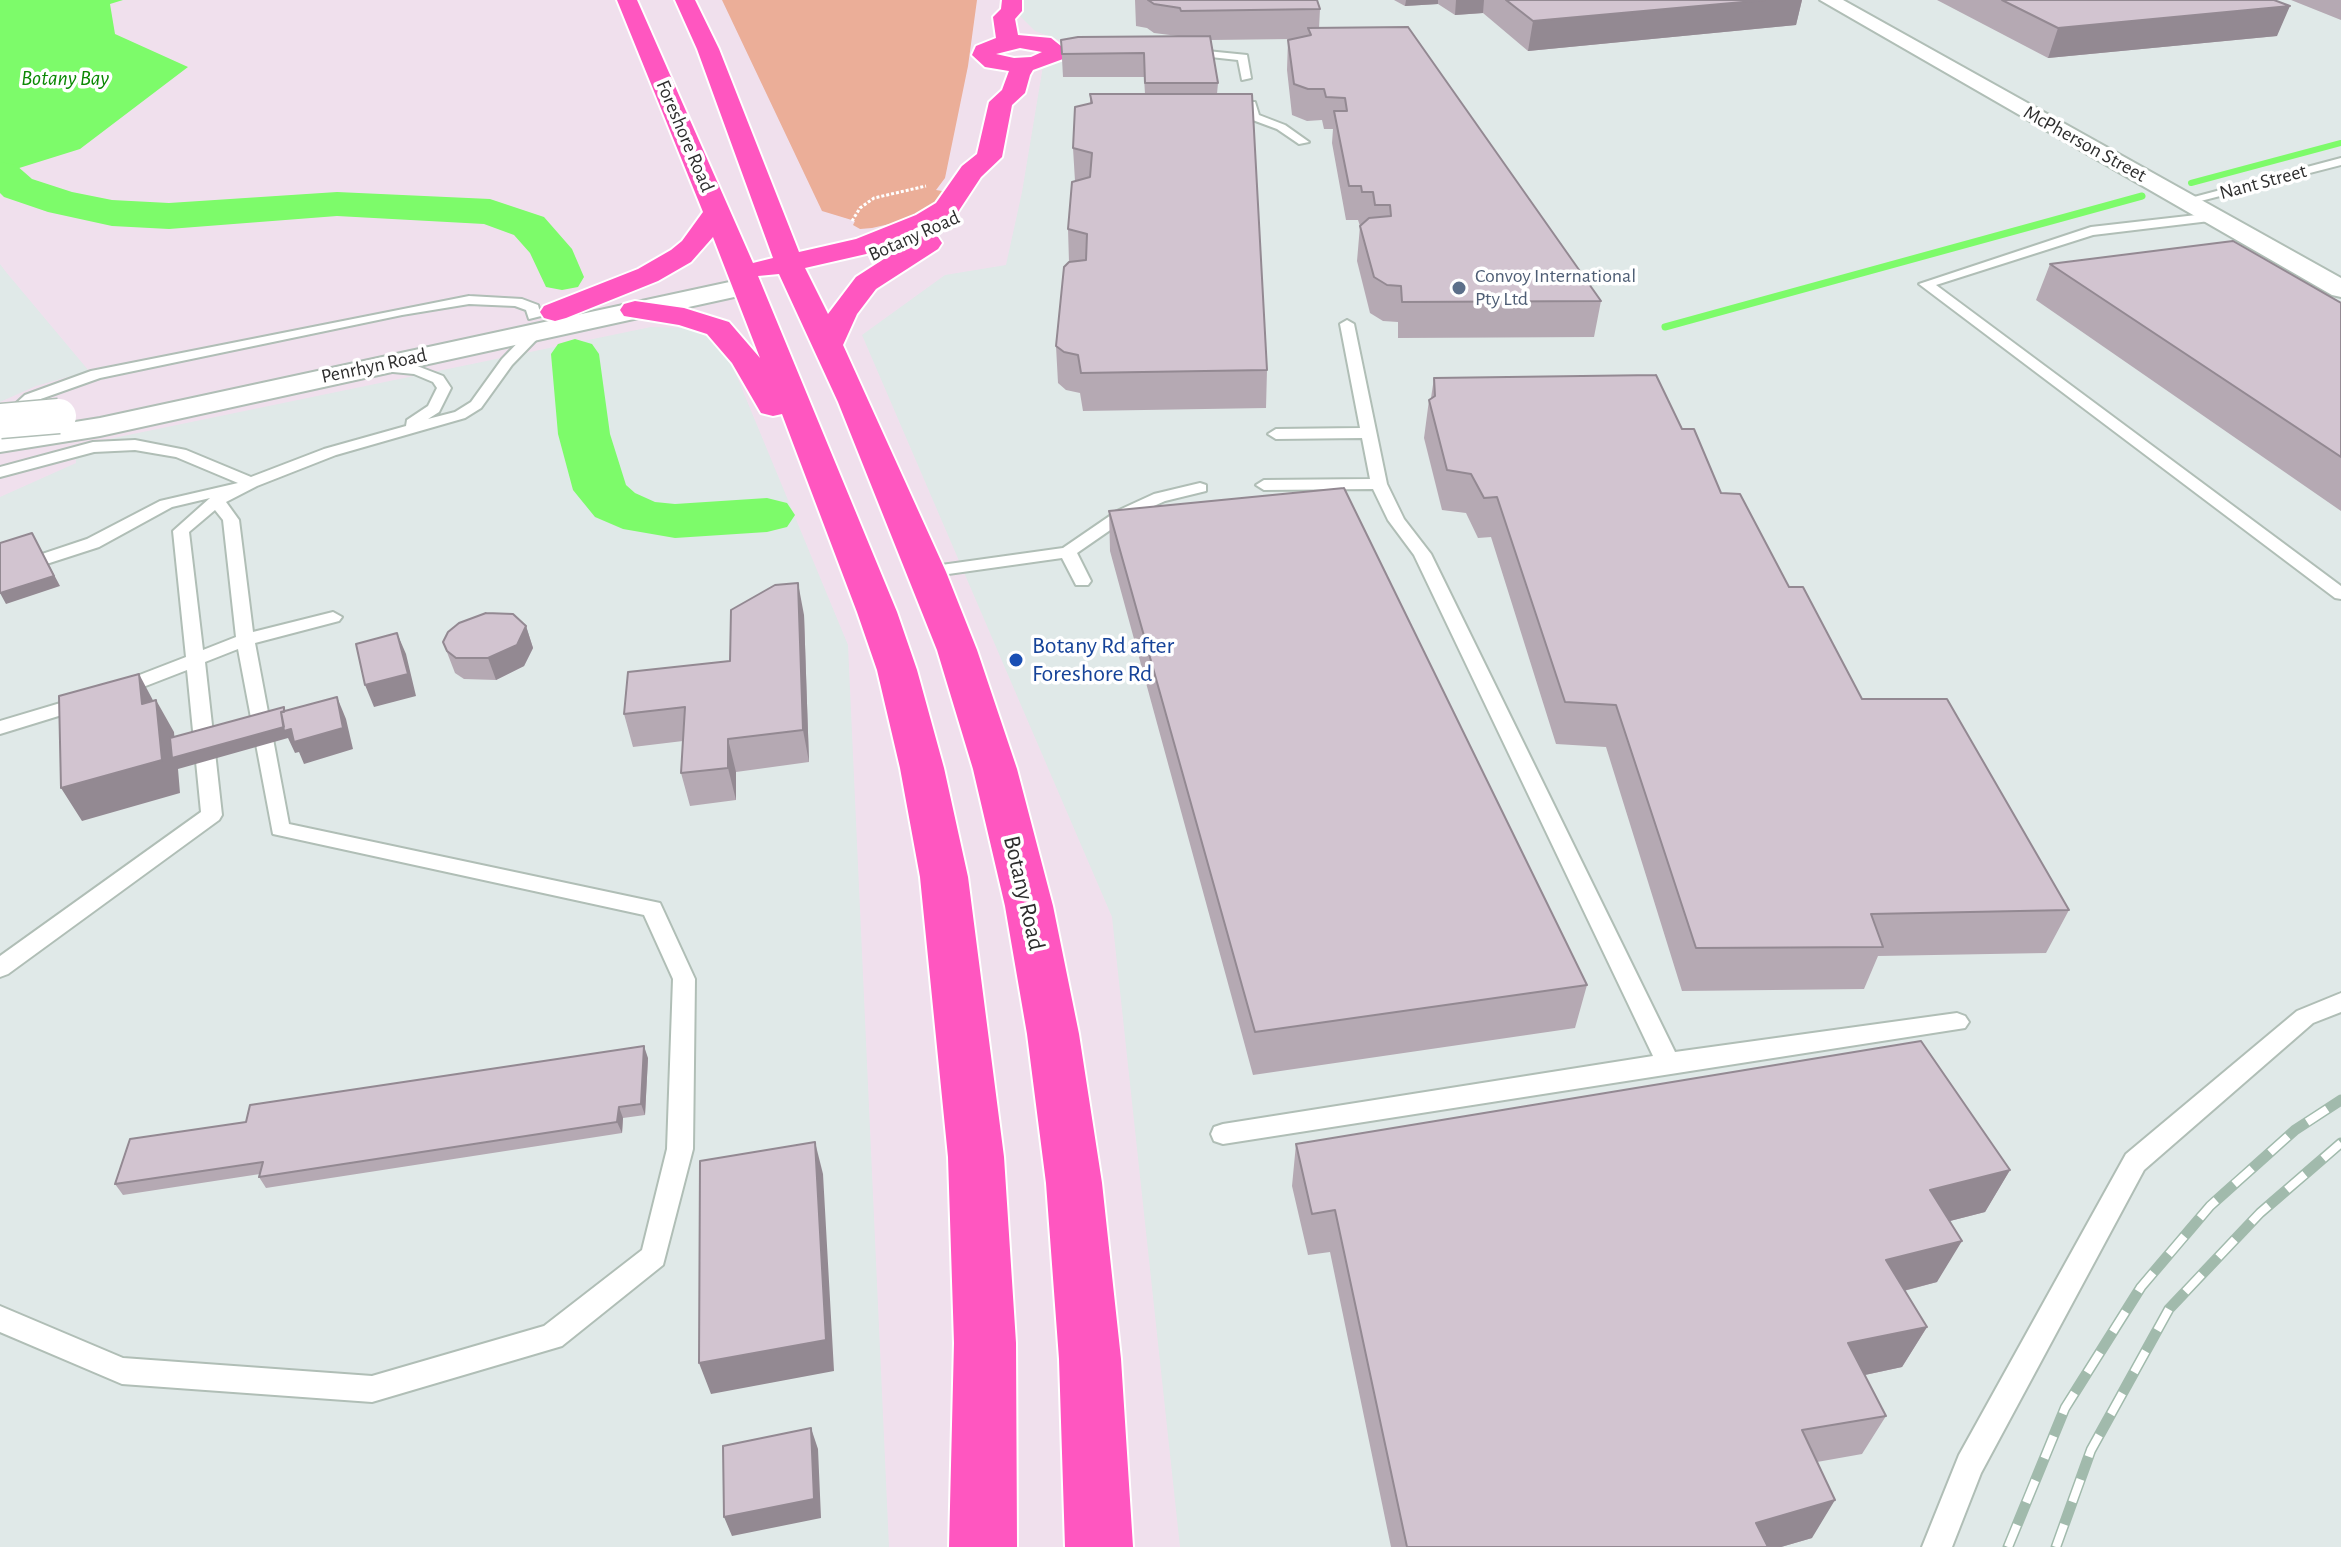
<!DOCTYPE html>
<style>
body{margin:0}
canvas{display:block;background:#f0e0ed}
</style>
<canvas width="2341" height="1547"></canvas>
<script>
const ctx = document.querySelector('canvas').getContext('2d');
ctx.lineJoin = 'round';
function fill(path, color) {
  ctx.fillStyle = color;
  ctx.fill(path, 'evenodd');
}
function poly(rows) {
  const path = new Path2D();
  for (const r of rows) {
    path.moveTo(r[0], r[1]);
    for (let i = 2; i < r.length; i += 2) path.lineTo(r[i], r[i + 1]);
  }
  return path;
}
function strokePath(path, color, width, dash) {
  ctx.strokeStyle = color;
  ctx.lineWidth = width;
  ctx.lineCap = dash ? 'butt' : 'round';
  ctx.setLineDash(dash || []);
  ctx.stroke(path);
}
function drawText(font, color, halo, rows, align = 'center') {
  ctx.font = font + ' "Alegreya Sans",sans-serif';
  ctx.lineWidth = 7;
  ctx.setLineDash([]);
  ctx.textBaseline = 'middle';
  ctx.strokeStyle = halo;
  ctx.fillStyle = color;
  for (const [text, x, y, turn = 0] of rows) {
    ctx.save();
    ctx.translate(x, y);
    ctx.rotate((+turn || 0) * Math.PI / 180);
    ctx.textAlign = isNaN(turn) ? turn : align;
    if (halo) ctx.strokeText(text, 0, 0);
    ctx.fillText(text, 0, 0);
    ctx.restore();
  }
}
fill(poly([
 [1012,0,2341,0,2341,1547,1180,1547,1112,917,862,335,945,275,1006,265,1022,192,1043,66,1069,60,1065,42,1035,31,1013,9],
 [0,264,6,272,89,371,36,386,0,402],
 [651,327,682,328,706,333,723,343,848,645,889,1547,0,1547,0,497,76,463,75,446]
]), '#e0e9e8');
fill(poly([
 [722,0,977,0,968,66,945,178,936,190,948,192,936,205,907,220,872,228,860,229,853,225,855,221,822,211]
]), '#ebae98');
fill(poly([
 [0,0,123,0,110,4,115,34,188,67,80,149,0,174]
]), '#7dfb6a');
strokePath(poly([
 [2191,183,2341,143]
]), '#7dfb6a', 6);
strokePath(poly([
 [1665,327,2142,196]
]), '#7dfb6a', 7);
fill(poly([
 [0,162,16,165,32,179,72,192,112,200,169,203,337,192,490,199,544,217,572,249,584,277,578,287,562,290,546,287,530,253,514,235,484,224,337,216,169,229,112,226,48,212,4,197,0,193,0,162],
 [575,339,592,344,599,354,610,434,626,485,635,493,655,502,675,504,767,498,787,503,795,515,787,527,767,532,675,538,623,529,595,517,573,490,558,434,551,354,558,344,575,339]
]), '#7dfb6a');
const service = poly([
 [1187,49,1247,55,1251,78,1242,80,1238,60,1183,54,1183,50,1187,49],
 [1247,102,1255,102,1259,115,1285,125,1309,142,1299,144,1277,129,1250,119,1247,102],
 [2341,158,2341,165,2185,205,2179,201,2341,158],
 [2214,213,2220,217,2218,220,2093,235,1936,285,2341,586,2341,599,2335,598,1919,284,2091,227,2214,213],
 [469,296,522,299,538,305,541,316,529,319,526,310,515,306,469,304,402,315,100,378,35,401,11,423,0,422,1,417,25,395,91,371,469,296],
 [1347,320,1354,324,1387,484,1404,519,1431,554,1675,1052,1957,1013,1965,1016,1969,1022,1965,1028,1223,1144,1214,1141,1211,1134,1214,1127,1223,1124,1653,1056,1414,555,1388,520,1373,489,1264,490,1256,485,1264,480,1370,479,1362,438,1276,439,1268,434,1276,429,1360,428,1340,324,1347,320],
 [536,328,543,332,541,335,512,365,481,408,465,418,336,455,257,486,226,502,239,520,253,632,333,612,342,617,339,621,255,643,289,824,660,903,695,979,693,1149,663,1265,562,1346,372,1402,122,1384,0,1332,0,1306,123,1358,372,1376,544,1326,642,1250,667,1149,673,979,644,915,273,834,238,649,205,662,222,815,219,820,8,974,0,977,0,956,201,812,187,670,125,694,111,694,109,690,111,686,186,657,173,531,210,498,172,507,99,547,0,579,0,568,87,539,160,501,238,483,176,457,135,450,94,452,0,477,0,467,93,442,135,440,186,450,251,477,324,449,406,426,407,420,428,406,437,388,433,382,414,374,372,370,372,364,417,366,443,376,451,388,439,412,428,419,455,412,471,402,502,359,531,329,536,328],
 [215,510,223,520,236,637,203,650,189,532,215,510],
 [1200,483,1206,485,1206,491,1165,501,1129,517,1077,553,1091,581,1088,585,1076,585,1062,558,927,577,918,572,927,567,1063,548,1117,511,1154,494,1200,483],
 [84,696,94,702,91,706,0,734,0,721,84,696],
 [2341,993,2341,1012,2313,1023,2144,1170,1981,1473,1952,1547,1922,1547,1959,1455,2126,1154,2297,1011,2341,993]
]);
const minor = poly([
 [1820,0,1843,0,2341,278,2341,297,2332,295,1820,0],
 [748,278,757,280,761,286,757,292,100,436,0,452,0,434,100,418,748,278]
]);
const primary = poly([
 [617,0,637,0,753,263,773,258,697,49,675,0,695,0,719,49,799,252,856,239,916,215,936,203,962,166,977,154,989,102,1002,90,1009,71,985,67,972,55,976,46,996,38,993,17,1001,9,1002,0,1022,0,1022,11,1015,19,1018,35,1051,38,1066,50,1063,59,1033,70,1030,75,1025,93,1012,105,1002,157,981,177,956,215,936,227,875,252,805,268,828,314,856,277,918,237,928,235,938,237,942,243,938,249,876,289,857,314,843,345,946,572,977,650,1017,769,1053,906,1079,1034,1102,1183,1121,1359,1133,1547,1065,1547,1059,1359,1046,1183,1027,1034,1005,906,973,769,937,650,838,402,779,274,758,276,897,612,917,670,944,768,968,877,1004,1157,1016,1343,1017,1547,949,1547,954,1343,948,1157,920,877,900,768,877,670,857,612,782,414,773,416,761,413,732,363,707,334,679,325,624,316,620,310,624,304,635,301,684,308,729,322,760,358,713,237,691,262,658,281,566,318,555,321,544,318,540,312,544,306,638,269,671,250,682,241,703,212,617,0],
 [1020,48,1042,52,1031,57,1014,58,996,54,1020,48]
]);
strokePath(service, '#b0beb6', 4);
strokePath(minor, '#b0beb6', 4);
strokePath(primary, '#fff', 4);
strokePath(poly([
 [852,221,860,208,874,198,926,186]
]), '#fff', 3, [3, 2]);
fill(service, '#fff');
fill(minor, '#fff');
fill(primary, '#ff56c0');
const rail = poly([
 [2008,1547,2065,1408,2141,1287,2210,1206,2295,1130,2341,1100],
 [2056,1547,2091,1450,2169,1309,2260,1213,2341,1143]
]);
strokePath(rail, '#a1baac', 11);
strokePath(rail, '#fff', 8, [24]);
const minorBridge = poly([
 [0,421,59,416]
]);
strokePath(minorBridge, '#b0beb6', 37, []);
strokePath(minorBridge, '#fff', 34);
fill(poly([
 [1135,0,1317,0,1320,9,1319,28,1601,301,1594,337,1398,338,1398,322,1383,321,1370,313,1357,261,1360,226,1358,220,1346,220,1332,143,1333,129,1324,129,1322,120,1307,121,1292,115,1287,70,1288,40,1292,39,1211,40,1218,83,1217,94,1267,370,1266,408,1083,411,1080,393,1066,390,1058,383,1056,346,1069,262,1068,229,1075,181,1073,148,1090,103,1090,94,1145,94,1144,77,1063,77,1061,40,1178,36,1154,33,1147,28,1136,26],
 [1394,0,1802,0,1796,25,1528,51,1483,13,1455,15,1438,4,1405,6],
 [1937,0,2274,0,2277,36,2048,58],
 [2291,0,2341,0,2341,20],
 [2050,264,2341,303,2341,511,2036,300],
 [1434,378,1682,429,1721,493,1789,587,1862,699,2069,910,2046,953,1878,956,1864,989,1682,991,1606,747,1556,744,1491,537,1478,538,1466,513,1442,510,1424,438,1429,400,1431,398],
 [1109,511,1587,985,1575,1028,1253,1075,1110,551],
 [804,615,809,762,736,772,736,800,690,806,681,773,683,741,633,747,624,714,730,661],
 [526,626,533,648,524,666,496,680,464,679,455,673,443,642],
 [648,1058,645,1115,623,1118,622,1133,266,1188,259,1177,260,1174,123,1195,115,1184,246,1122],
 [1296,1144,2010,1170,1985,1212,1950,1221,1937,1282,1904,1291,1927,1327,1902,1367,1865,1375,1886,1416,1862,1454,1817,1462,1812,1538,1781,1547,1391,1547,1330,1252,1308,1255,1292,1186]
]), '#b5a9b3');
fill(poly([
 [1406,0,1438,0,1438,4,1405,6],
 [1456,0,1484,0,1483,13,1455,15],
 [1765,0,1802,0,1796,25,1528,51,1533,21],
 [2290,6,2277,36,2048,58,2058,28],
 [32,533,60,586,6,604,0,593],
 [798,583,804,615,809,762,803,730],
 [526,626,533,648,524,666,496,680,488,658],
 [397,633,406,654,416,696,374,707,365,685],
 [139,674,156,706,142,704],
 [337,697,346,719,353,749,304,764,299,752,295,753,288,738,178,769,180,793,82,821,61,788,156,700,174,732,176,757,284,707,289,718],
 [728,739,736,772,736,800,728,768],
 [644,1046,648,1058,645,1115,641,1104],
 [619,1107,623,1118,622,1133,617,1122],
 [815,1142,823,1174,834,1371,711,1394,699,1363],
 [2010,1170,1985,1212,1907,1232,1930,1190],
 [1962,1241,1937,1282,1864,1301,1886,1260],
 [1927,1327,1902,1367,1827,1383,1848,1343],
 [811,1428,818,1449,821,1518,732,1536,724,1517],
 [1835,1500,1812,1538,1781,1547,1743,1547,1756,1523]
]), '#938992');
const building = poly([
 [1148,0,1317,0,1320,9,1181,11,1180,8,1154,4,1148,0],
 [1506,0,1765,0,1533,21,1506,0],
 [2002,0,2274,0,2290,6,2058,28,2002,0],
 [1408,27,1601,301,1402,302,1401,286,1387,285,1374,277,1360,226,1369,218,1391,216,1390,205,1375,205,1373,192,1362,192,1361,186,1349,186,1334,111,1347,111,1345,98,1326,97,1324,89,1308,89,1294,84,1288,40,1311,35,1308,28,1408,27],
 [1210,36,1218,83,1145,83,1144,53,1062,54,1061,40,1078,37,1210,36],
 [1090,94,1252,94,1267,370,1081,373,1078,355,1064,352,1056,346,1064,267,1069,262,1086,260,1087,234,1068,229,1072,182,1090,177,1092,153,1073,148,1075,107,1092,103,1090,94],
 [2233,241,2341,303,2341,457,2050,264,2233,241],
 [1656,375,1682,429,1694,429,1721,493,1740,494,1789,587,1803,587,1862,699,1947,699,2069,910,1871,914,1883,947,1696,948,1616,705,1565,702,1497,497,1484,498,1471,474,1447,470,1429,400,1435,396,1434,378,1656,375],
 [1344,488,1587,985,1255,1032,1109,511,1344,488],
 [32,533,54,576,0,593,0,543,32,533],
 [798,583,803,730,728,739,728,768,681,773,685,707,624,714,628,672,730,661,731,610,775,585,798,583],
 [486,613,513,614,526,626,517,645,488,658,456,658,447,651,443,642,448,632,459,623,486,613],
 [397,633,408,674,365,685,356,644,397,633],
 [139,674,142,704,156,700,162,760,61,788,59,696,139,674],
 [337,697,343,728,294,742,291,729,284,731,281,712,337,697],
 [284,707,284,712,281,712,284,727,172,758,170,738,284,707],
 [1921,1041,2010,1170,1930,1190,1962,1241,1886,1260,1927,1327,1848,1343,1886,1416,1802,1430,1835,1500,1756,1523,1768,1547,1407,1547,1335,1210,1312,1214,1296,1144,1921,1041],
 [644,1046,641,1104,619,1107,617,1122,259,1177,263,1162,115,1184,130,1139,246,1122,250,1105,644,1046],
 [815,1142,826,1340,699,1363,700,1161,815,1142],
 [811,1428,814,1499,724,1517,723,1446,811,1428]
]);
fill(building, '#d2c4d0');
strokePath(building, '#938992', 2);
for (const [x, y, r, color] of [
 [1459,288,8,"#5c6f8a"],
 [1016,660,8,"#1a4fb4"]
]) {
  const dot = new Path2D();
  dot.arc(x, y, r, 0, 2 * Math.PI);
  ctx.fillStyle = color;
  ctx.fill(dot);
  strokePath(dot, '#fff', 3);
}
drawText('20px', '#2e2e2e', '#fff', [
 ["Foreshore Road",685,136,67],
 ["McPherson Street",2085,144,29],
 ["Nant Street",2263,182,-15],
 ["Botany Road",914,236,-24],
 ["Penrhyn Road",374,366,-12]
]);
drawText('20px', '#4e5e75', '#fff', [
 ["Convoy International",1475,276],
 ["Pty Ltd",1475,299]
], 'left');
drawText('italic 22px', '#0b8804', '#fff', [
 ["Botany Bay",65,78]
]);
drawText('24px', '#164399', '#fff', [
 ["Botany Rd after",1032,646],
 ["Foreshore Rd",1032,674]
], 'left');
drawText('24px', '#2e2e2e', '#fff', [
 ["Botany Road",1024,893,77]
]);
</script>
